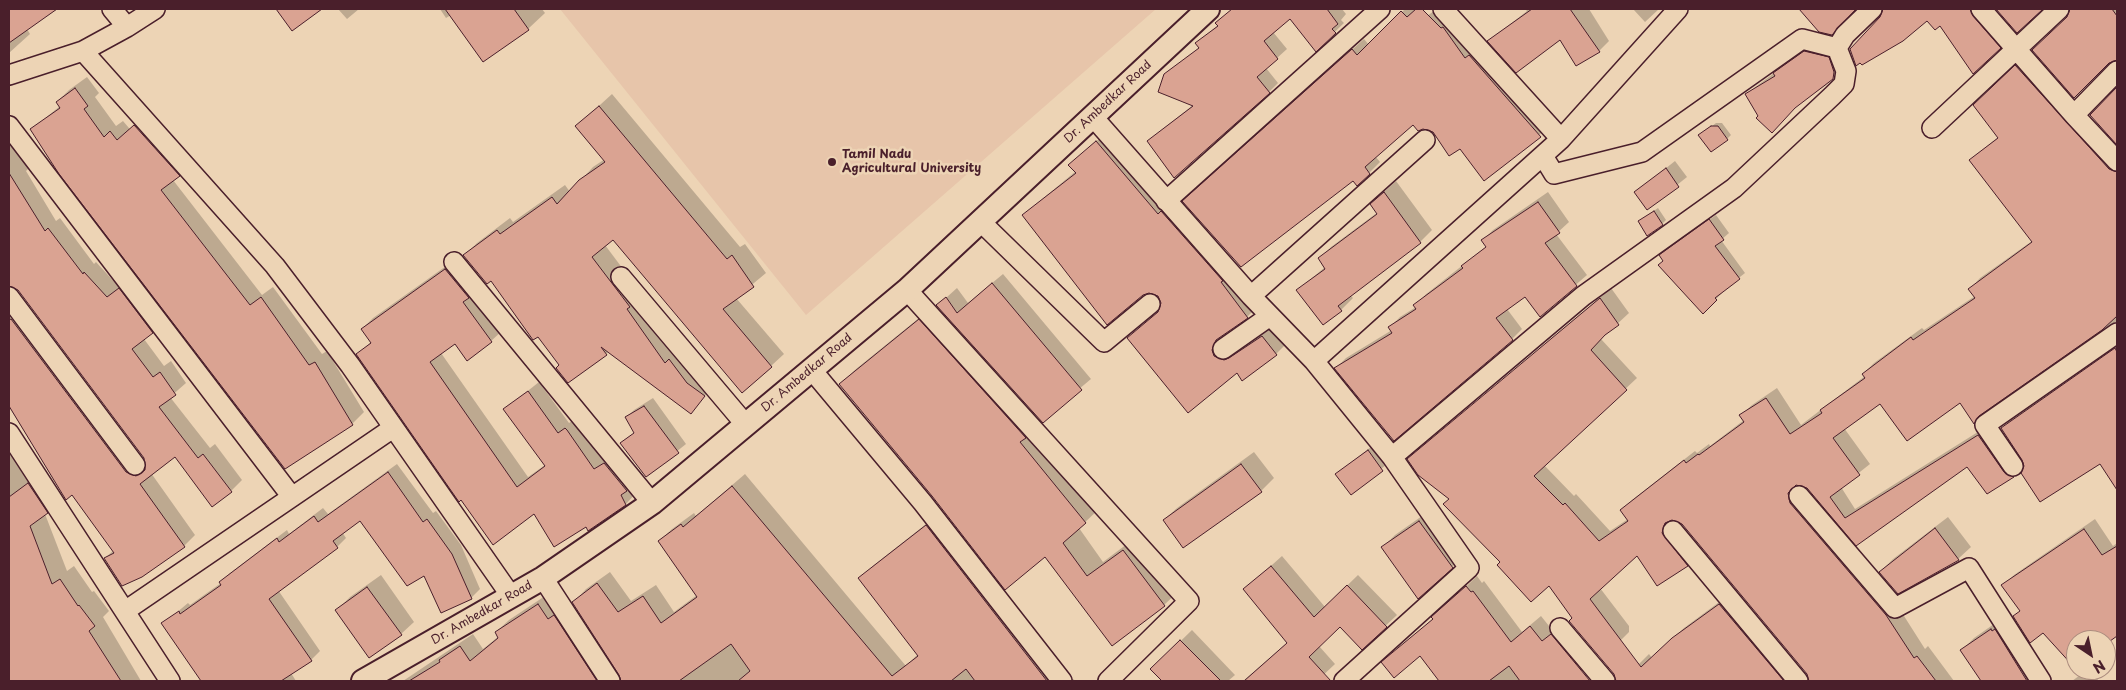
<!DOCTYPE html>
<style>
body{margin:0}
#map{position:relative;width:2126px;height:690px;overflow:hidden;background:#edd4b5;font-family:"Playpen Sans",sans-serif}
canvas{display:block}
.frame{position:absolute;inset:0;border:10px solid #4a1f2b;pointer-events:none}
.north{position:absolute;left:2066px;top:630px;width:50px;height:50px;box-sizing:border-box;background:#edd4b5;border:1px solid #ac8c7e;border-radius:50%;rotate:146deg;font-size:14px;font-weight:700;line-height:20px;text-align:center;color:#4a1f2b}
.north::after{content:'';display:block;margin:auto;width:18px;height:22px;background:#4a1f2b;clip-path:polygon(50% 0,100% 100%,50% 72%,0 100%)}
</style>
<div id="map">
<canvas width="2126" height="690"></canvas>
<div class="frame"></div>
<div class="north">N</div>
</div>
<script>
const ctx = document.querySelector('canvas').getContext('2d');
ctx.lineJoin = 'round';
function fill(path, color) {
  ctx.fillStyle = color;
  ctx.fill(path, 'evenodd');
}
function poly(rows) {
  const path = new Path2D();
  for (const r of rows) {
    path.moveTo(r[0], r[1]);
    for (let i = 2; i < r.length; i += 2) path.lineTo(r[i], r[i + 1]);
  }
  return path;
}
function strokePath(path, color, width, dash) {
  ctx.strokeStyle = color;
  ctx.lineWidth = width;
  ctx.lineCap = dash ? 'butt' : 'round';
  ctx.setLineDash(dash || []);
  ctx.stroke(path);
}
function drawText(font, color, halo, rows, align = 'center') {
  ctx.font = font + ' "Playpen Sans",sans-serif';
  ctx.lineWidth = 5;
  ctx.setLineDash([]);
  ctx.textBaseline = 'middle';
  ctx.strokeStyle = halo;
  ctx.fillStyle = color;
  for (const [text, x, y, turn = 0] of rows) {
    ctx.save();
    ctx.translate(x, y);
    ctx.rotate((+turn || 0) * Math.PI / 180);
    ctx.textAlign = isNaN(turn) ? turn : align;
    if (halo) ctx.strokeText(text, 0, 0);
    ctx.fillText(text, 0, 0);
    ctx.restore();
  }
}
fill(poly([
 [560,9,1156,9,806,315]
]), '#e7c5aa');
fill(poly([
 [9,9,57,9,27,29,30,34,9,53],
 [338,9,359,9,347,19],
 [440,9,542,9,545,13,528,29,483,60,451,15,446,18],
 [1232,9,1342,9,1346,14,1341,20,1344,23,1316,50,1290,17,1273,32,1287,49,1266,68,1278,83,1269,92,1148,141,1193,105,1165,74,1200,47,1197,43,1218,25,1217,23],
 [1405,9,1416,9,1424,18,1437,9,1551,125,1484,180,1460,147,1434,131,1413,124,1375,156,1380,162,1369,173,1353,179,1195,191,1364,39,1369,45],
 [1525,9,1589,9,1609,41,1599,51,1560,38,1489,41,1527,11],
 [1633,9,1659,9,1645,22],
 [1883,9,1986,9,2010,37,2000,47,1928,19,1881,17],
 [2071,9,2117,9,2117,59,2109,62,2068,17],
 [1813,44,1836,50,1840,70,1825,86,1796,105,1760,116,1746,94],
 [2027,56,2117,156,2117,321,1986,409,1974,422,1960,401,1880,402,1844,428,1870,464,1841,487,1855,509,1989,425,2014,462,2023,466,2013,476,1987,492,1967,465,1856,544,1808,487,1799,484,1801,493,1897,605,1925,649,1928,646,1954,681,1716,681,1710,674,1700,681,1622,681,1649,654,1652,658,1684,628,1730,594,1800,678,1809,681,1808,673,1678,519,1672,522,1697,555,1687,565,1638,554,1600,588,1629,626,1629,632,1618,643,1574,618,1549,584,1502,562,1450,498,1409,459,1611,288,1629,313,1601,339,1637,378,1544,465,1574,496,1576,494,1610,531,1628,519,1622,511,1632,500,1695,451,1697,453,1709,444,1710,446,1744,420,1741,415,1752,405,1777,388,1801,425,1865,376,1863,374,1874,363,1922,328,1924,330,1975,296,1970,289,1980,278,2032,241,1970,160,1998,137,1986,94],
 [87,77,99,93,95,97,116,126,123,121,173,180,262,295,273,287,322,354,327,351,364,412,352,424,31,130,60,106,57,102,69,90],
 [2117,89,2117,143,2091,115],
 [612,94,740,247,745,244,766,273,736,298,784,354,771,366,613,239,605,245,641,293,716,383,691,412,609,351,606,354,560,365,492,279,465,255,477,243,510,218,513,222,565,185,570,192,593,167,605,159,577,126],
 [147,114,191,164,180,175,135,124],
 [1716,123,1722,123,1731,135,1727,139,1704,132],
 [9,127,32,165,26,171,56,221,60,218,94,264,96,262,119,287,130,278,163,321,144,339,164,366,171,361,186,383,170,397,210,448,215,444,242,480,231,491,175,455,151,473,195,535,184,546,105,558,114,550,72,494,66,498,9,407,9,287,143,465,146,464,145,458,19,289,9,285],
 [1110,129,1261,303,1247,317,1226,331,1225,335,1227,343,1276,323,1289,341,1276,354,1237,371,1128,338,1160,310,1162,303,1159,296,1023,215,1076,171,1070,165],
 [1675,161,1687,177,1647,209,1636,192],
 [1396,181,1432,230,1420,242,1350,295,1353,298,1341,310,1298,290,1325,267,1319,259,1331,247,1378,212,1384,192],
 [1548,192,1569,222,1556,234,1587,275,1541,315,1526,295,1507,309,1522,329,1512,339,1336,368,1346,358,1392,330,1390,327,1400,317,1416,307,1425,295,1487,246,1483,240,1493,230],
 [1658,208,1666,220,1662,224,1639,221],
 [1716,215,1729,233,1721,240,1745,273,1721,292,1722,293,1703,312,1667,250],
 [456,259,502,331,491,341,456,342,441,353,528,477,545,465,505,409,539,382,569,423,576,418,636,493,626,504,589,529,586,526,535,512,358,354,371,342,362,329,373,318],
 [1003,274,1091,379,1035,426,1101,507,1079,528,1103,562,1139,535,1180,590,1164,605,1112,644,1046,555,933,495,840,384,856,369,935,305,937,306,957,288,968,303],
 [2117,345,2117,487,2101,462,2027,463,2002,428,2013,417],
 [653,398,686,444,646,476,621,443,635,432,626,418,634,410],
 [9,442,61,498,45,514,67,571,74,566,92,592,94,591,109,611,103,617,141,681,9,681],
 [1377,442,1391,461,1351,493,1337,474],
 [1254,452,1274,478,1261,491,1164,520,1177,508],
 [397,464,433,513,436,511,461,545,480,589,471,598,425,574,361,519,342,532,346,538,337,547,278,590,320,651,311,660,291,673,296,681,203,681,163,624,188,603,190,605,221,583,230,573,287,530,289,534,323,508,328,514],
 [745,474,906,666,918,654,860,578,874,565,940,513,1067,675,1076,681,917,681,912,675,905,681,403,681,473,634,483,649,499,636,496,632,509,620,551,592,613,675,621,679,621,674,574,602,586,589,610,572,631,601,656,585,674,612,697,595,659,541,672,529,694,513,696,516],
 [1432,509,1465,554,1452,567,1383,547,1395,535],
 [1948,517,1971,547,1958,559,1898,592,1880,572,1893,559],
 [2095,519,2113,546,2117,543,2117,634,2091,640,2076,640,2076,654,2043,632,2021,610,2003,586,2014,575],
 [1282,556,1325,607,1358,575,1397,615,1362,648,1341,625,1319,646,1335,664,1317,681,1243,681,1288,642,1244,590],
 [381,575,414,622,401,634,337,610,350,597],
 [1477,576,1482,583,1484,581,1522,632,1541,616,1553,631,1592,660,1567,681,1440,681,1421,654,1394,652,1434,618],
 [2004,617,2040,670,2029,681,1983,681,1961,651,1974,638],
 [1192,630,1235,675,1228,681,1164,681,1152,669],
 [2087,670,2090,670,2099,681,2072,681]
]), '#0003');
const building = poly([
 [9,9,57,9,9,43,9,9],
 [276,9,322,9,292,31,276,9],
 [445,9,514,9,529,30,483,62,445,9],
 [1232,9,1327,9,1338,24,1332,29,1336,33,1316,52,1290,19,1264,41,1278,59,1257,77,1270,93,1174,178,1147,141,1193,106,1158,92,1164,74,1199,48,1195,43,1218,26,1215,23,1232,9],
 [1416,9,1422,9,1441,28,1443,27,1465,58,1469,55,1541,137,1484,181,1460,149,1449,156,1433,132,1423,129,1418,131,1413,125,1365,167,1370,174,1357,186,1353,181,1241,267,1182,201,1352,49,1357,55,1401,11,1407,17,1416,9],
 [1532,9,1570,9,1600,52,1576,66,1560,40,1516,73,1487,41,1532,9],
 [1799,9,1856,9,1832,35,1819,32,1799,9],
 [1883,9,1970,9,1973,16,2001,48,1973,74,1940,26,1935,30,1927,21,1903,41,1862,65,1860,63,1856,66,1850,49,1880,17,1883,9],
 [1996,9,2043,9,2017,33,1996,9],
 [2070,9,2112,9,2117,16,2117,60,2109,63,2074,98,2032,50,2067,17,2070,9],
 [1804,51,1829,57,1834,72,1833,79,1795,108,1772,133,1756,118,1758,116,1745,94,1775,76,1773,73,1804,51],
 [2015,65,2109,169,2117,172,2117,316,2102,330,1979,416,1974,424,1960,403,1907,441,1880,404,1833,438,1860,475,1830,497,1845,518,1978,435,2004,472,2014,477,1987,494,1967,467,1856,546,1807,488,1796,485,1788,493,1790,503,1886,615,1914,658,1917,656,1936,681,1809,681,1807,674,1682,524,1672,520,1665,523,1662,533,1688,566,1657,586,1637,556,1590,599,1641,667,1672,638,1719,604,1784,681,1616,681,1614,674,1569,621,1572,618,1549,586,1531,602,1497,565,1500,562,1443,504,1449,499,1418,475,1407,459,1600,298,1619,325,1605,335,1591,350,1627,390,1534,476,1563,505,1565,503,1599,541,1628,521,1620,510,1684,460,1686,463,1698,454,1699,455,1744,422,1739,415,1766,398,1790,434,1822,413,1820,410,1865,378,1862,374,1911,337,1913,340,1975,298,1968,289,2032,242,1969,160,1998,138,1973,105,2015,65],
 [2117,87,2117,145,2090,115,2117,87],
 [75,88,88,106,84,109,104,137,110,131,117,140,134,125,180,176,161,190,250,305,261,297,309,365,315,362,353,425,285,469,59,174,30,129,60,108,56,102,75,88],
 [599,106,727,259,732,255,754,287,723,309,772,367,742,393,613,240,592,257,630,307,627,309,665,363,669,359,687,383,705,396,691,414,601,347,607,355,568,383,556,368,559,365,538,337,533,340,491,281,487,284,463,255,497,230,500,234,552,197,557,204,579,180,605,162,575,126,599,106],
 [1711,126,1718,126,1728,140,1711,152,1698,135,1711,126],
 [1096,141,1158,214,1161,211,1223,281,1221,282,1248,318,1216,340,1212,350,1214,356,1224,360,1229,358,1262,336,1277,355,1242,381,1237,373,1188,413,1127,338,1158,312,1161,303,1158,296,1149,293,1143,295,1107,325,1022,215,1076,173,1068,165,1096,141],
 [1666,168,1679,187,1647,210,1634,192,1666,168],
 [9,173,45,231,48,228,83,274,84,272,107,297,119,288,153,333,132,349,153,377,160,372,176,395,159,407,198,458,203,454,232,492,212,507,175,457,140,484,185,547,142,577,122,586,104,558,114,553,72,495,66,500,9,406,9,320,11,319,126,472,136,476,145,470,144,458,18,290,9,286,9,173],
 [1384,192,1421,243,1338,306,1342,311,1323,325,1296,290,1325,269,1318,258,1377,214,1370,204,1384,192],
 [1538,202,1560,233,1545,243,1577,286,1540,317,1525,297,1496,318,1513,340,1394,441,1334,368,1392,333,1388,327,1416,309,1413,305,1463,268,1461,266,1486,247,1481,240,1538,202],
 [1654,211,1663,225,1647,236,1638,221,1654,211],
 [1709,219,1724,240,1715,246,1740,279,1715,298,1717,300,1703,314,1658,265,1663,261,1659,255,1709,219],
 [445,269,469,298,463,302,492,342,467,361,455,344,430,362,517,487,545,466,503,409,528,391,558,433,565,428,567,430,594,469,604,463,627,491,621,495,626,505,588,531,586,527,554,547,534,514,493,545,461,500,459,502,356,354,371,343,361,329,445,269],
 [992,283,1082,390,1043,423,936,305,946,297,957,313,992,283],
 [919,319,1026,438,1020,442,1086,523,1063,543,1087,576,1123,550,1165,606,1112,646,1045,557,1005,590,932,496,839,384,919,319],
 [2115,348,2117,352,2117,490,2100,464,2040,502,2021,473,2024,466,2022,460,2001,428,2115,348],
 [644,406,679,453,646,477,620,443,634,433,625,417,644,406],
 [1368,450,1383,471,1351,495,1335,474,1368,450],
 [1241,464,1262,492,1183,548,1163,520,1241,464],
 [388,472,423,522,427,519,452,554,472,599,441,613,424,576,407,586,360,521,333,541,338,548,269,599,312,661,281,681,201,681,161,623,179,611,180,614,221,585,219,582,277,538,279,542,314,516,318,522,388,472],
 [28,483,48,513,30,526,52,584,60,579,78,606,79,605,95,626,89,631,121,681,9,681,9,497,28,483],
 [732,486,892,676,918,656,858,578,926,525,1047,681,975,681,966,669,951,681,738,681,750,671,731,644,679,681,621,681,619,675,572,602,597,583,618,612,643,596,661,623,697,597,658,541,681,524,683,527,732,486],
 [1419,521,1453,568,1418,599,1381,547,1419,521],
 [1935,528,1959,560,1898,594,1879,572,1935,528],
 [2084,529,2102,555,2117,546,2117,636,2106,644,2106,640,2076,640,2076,665,2074,667,2043,633,2030,643,2013,616,2020,611,2001,585,2084,529],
 [1271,566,1314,617,1347,585,1387,627,1362,650,1340,627,1309,657,1331,681,1244,681,1287,643,1243,589,1271,566],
 [1466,586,1471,592,1473,591,1511,642,1530,626,1542,641,1551,634,1590,681,1520,681,1509,666,1489,681,1439,681,1420,656,1394,678,1381,662,1433,619,1431,617,1466,586],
 [367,587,402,635,369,658,335,610,367,587],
 [538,604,548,619,554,615,597,681,409,681,440,662,439,660,460,646,470,661,498,638,495,632,538,604],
 [1991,629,1992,631,1995,629,2027,681,1981,681,1960,650,1991,629],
 [1180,640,1221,681,1162,681,1150,669,1180,640]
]);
fill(building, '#daa392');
strokePath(building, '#4a1f2b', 1);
const minor = poly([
 [1981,9,2074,115,2117,161],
 [127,27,155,9],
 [83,51,127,27,112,9],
 [9,75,83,51,275,266,350,365,511,596],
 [2074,115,2117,71],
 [1093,117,1251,296,1314,361,1392,457,1469,568,1344,681],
 [9,126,292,497],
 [1932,128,2059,9],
 [1561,139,1678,9],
 [1543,156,1554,174,1642,152,1802,39,1837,48],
 [1166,201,1380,9],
 [980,221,1104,342,1150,304],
 [454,262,652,503],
 [621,277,746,425],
 [907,290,1189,601,1108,681],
 [1251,296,1425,140],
 [9,297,135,465],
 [1223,349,1270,316],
 [1314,361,1561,139,1443,9],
 [811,369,923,503,1062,681],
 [9,433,170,681],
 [1392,457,1583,296,1734,188,1832,96,1844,84,1846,71,1837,48,1845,35,1872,9],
 [2013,466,1985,425,2117,333],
 [1799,496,1895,608,1969,568,2041,681],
 [1673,531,1798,681],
 [543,578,610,681],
 [125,611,393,428],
 [1560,628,1605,681]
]);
const tertiary = poly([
 [363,681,543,578,652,503,907,290,1208,9]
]);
strokePath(minor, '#4a1f2b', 22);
strokePath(tertiary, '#4a1f2b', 26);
strokePath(minor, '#edd4b5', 19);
strokePath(tertiary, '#edd4b5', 22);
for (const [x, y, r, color] of [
 [832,162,5,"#4a1f2b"]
]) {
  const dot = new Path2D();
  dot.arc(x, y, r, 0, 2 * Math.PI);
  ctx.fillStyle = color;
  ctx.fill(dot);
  strokePath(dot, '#edd4b5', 2);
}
drawText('12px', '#4a1f2b', '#edd4b5', [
 ["Dr. Ambedkar Road",1108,102,-43],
 ["Dr. Ambedkar Road",807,373,-40],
 ["Dr. Ambedkar Road",482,613,-30]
]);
drawText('bold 12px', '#4a1f2b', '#edd4b5', [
 ["Tamil Nadu",842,155],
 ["Agricultural University",842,169]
], 'left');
</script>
